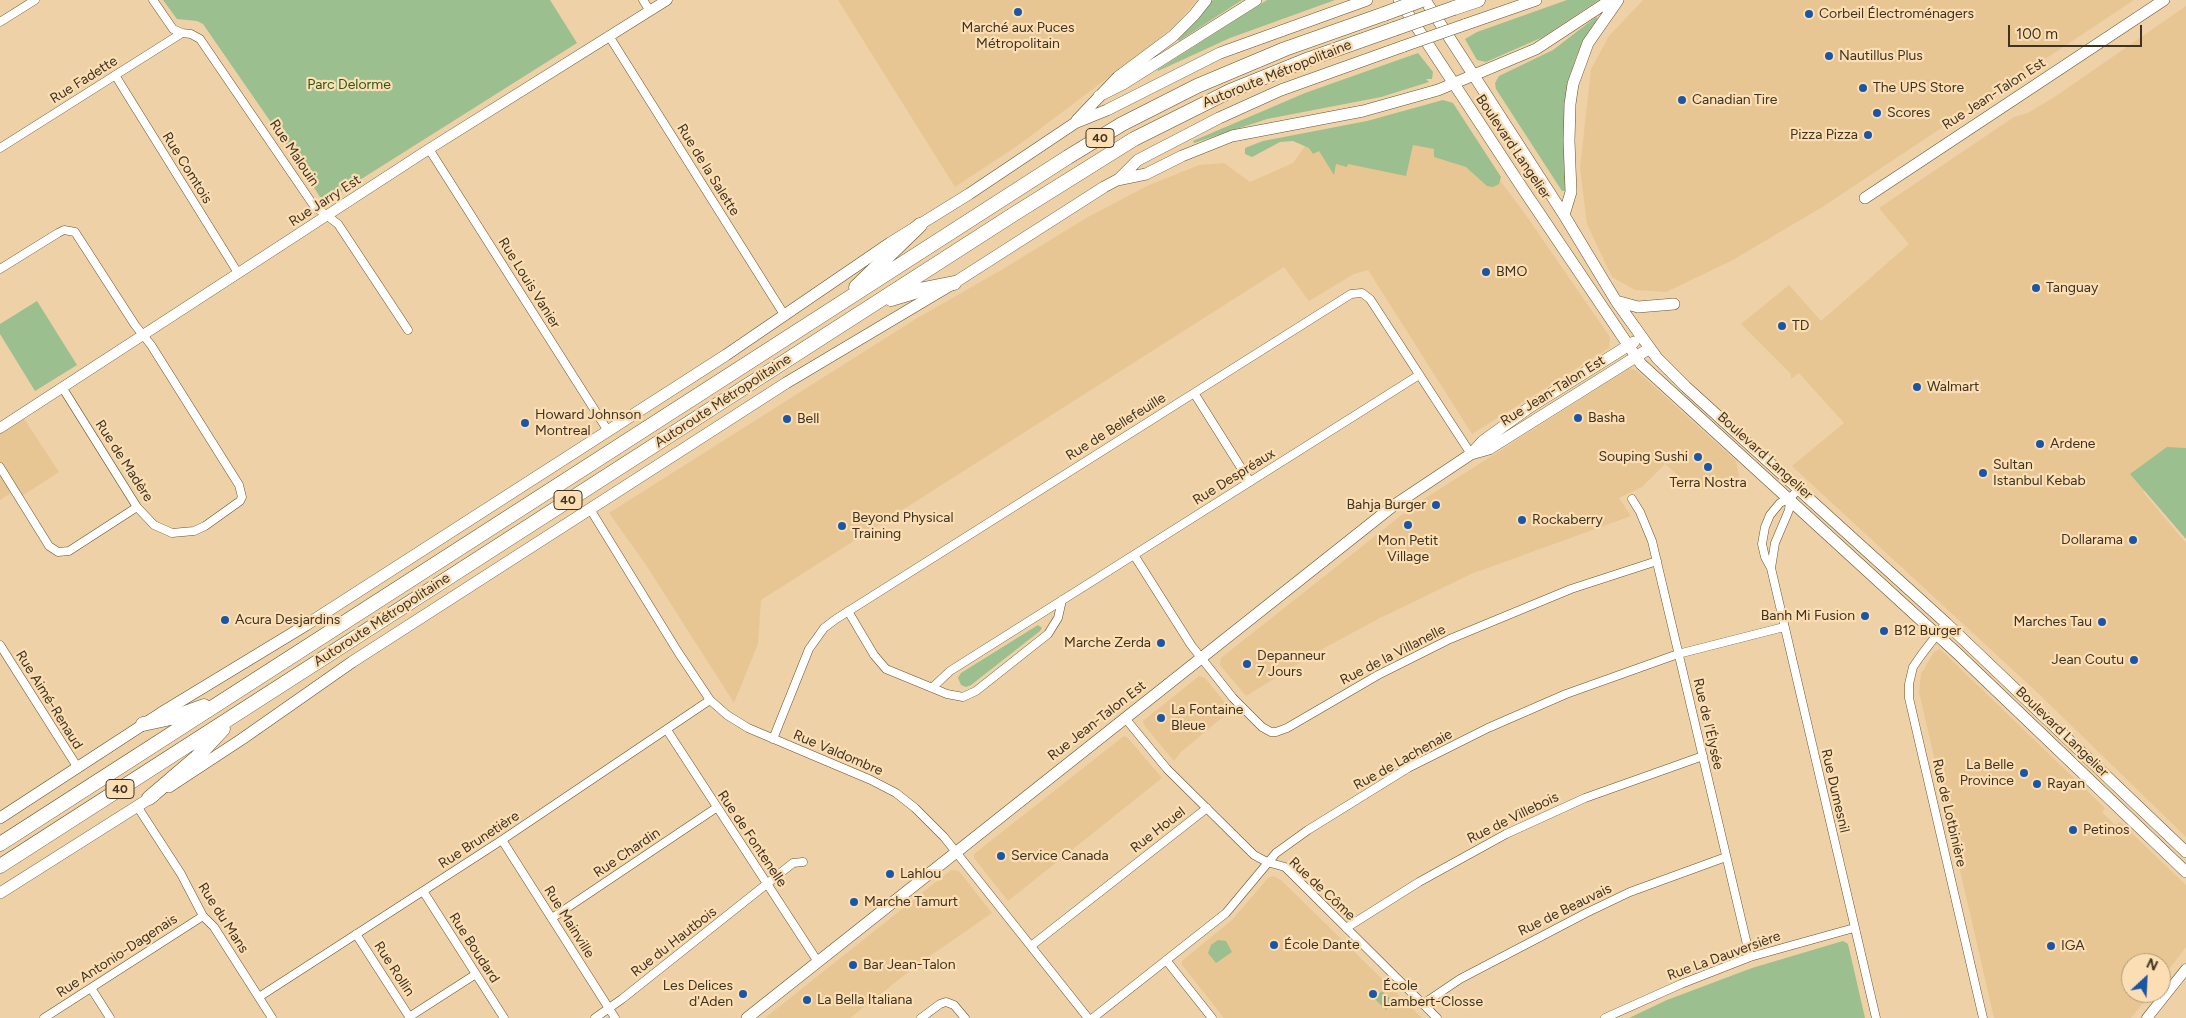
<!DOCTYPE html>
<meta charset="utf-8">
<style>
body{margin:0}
#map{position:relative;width:2186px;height:1018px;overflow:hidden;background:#eed1a6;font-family:Figtree,sans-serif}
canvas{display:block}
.north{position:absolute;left:2121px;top:953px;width:50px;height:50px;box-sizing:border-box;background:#fbdeb3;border:1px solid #af9a79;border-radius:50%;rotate:25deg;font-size:14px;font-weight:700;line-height:20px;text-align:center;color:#3e3321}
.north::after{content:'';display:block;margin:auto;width:18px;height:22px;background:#1b55a6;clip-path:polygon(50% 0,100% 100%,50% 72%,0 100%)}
.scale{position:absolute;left:2008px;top:25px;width:134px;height:22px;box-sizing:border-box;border:2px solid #3e3321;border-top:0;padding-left:6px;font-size:15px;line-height:18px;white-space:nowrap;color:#3e3321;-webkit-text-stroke:4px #fbdeb3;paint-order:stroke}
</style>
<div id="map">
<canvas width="2186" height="1018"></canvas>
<div class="north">N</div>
<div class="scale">100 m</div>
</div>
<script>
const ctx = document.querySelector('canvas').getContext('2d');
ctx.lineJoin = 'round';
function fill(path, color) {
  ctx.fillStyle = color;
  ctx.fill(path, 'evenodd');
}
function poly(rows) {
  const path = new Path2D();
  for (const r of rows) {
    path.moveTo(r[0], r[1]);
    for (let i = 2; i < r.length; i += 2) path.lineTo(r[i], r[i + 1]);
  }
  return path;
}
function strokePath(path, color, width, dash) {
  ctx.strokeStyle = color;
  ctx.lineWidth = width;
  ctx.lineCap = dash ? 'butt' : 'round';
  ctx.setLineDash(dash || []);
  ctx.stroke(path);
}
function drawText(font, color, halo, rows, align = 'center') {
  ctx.font = font + ' Figtree,sans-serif';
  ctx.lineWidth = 4.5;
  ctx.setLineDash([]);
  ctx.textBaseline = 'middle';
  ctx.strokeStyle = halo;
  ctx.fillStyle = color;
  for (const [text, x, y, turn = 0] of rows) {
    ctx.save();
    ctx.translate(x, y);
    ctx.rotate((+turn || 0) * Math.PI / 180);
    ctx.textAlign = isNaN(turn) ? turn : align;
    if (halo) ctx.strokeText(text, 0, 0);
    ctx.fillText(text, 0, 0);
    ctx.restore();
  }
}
fill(poly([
 [838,0,1197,0,1176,24,1150,46,1020,144,955,187],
 [1643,0,2134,0,1824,206,1731,261,1666,292,1635,290,1612,277,1587,224,1580,168,1591,69,1609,36],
 [2186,6,2186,462,2143,492,2186,543,2186,837,2040,695,1792,466,1844,423,1799,373,1791,379,1791,374,1741,324,1789,285,1821,321,1909,244,1879,208,2014,117,2028,113,2056,96],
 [1450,114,1523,211,1610,337,1609,348,1472,434,1368,270,1354,274,1309,301,1284,267,761,600,758,644,734,703,646,565,609,513,914,320,1003,269,1088,217,1147,186,1199,165,1224,163,1250,182,1293,163,1310,139],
 [1630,368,1636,370,1736,461,1740,481,1695,490,1665,464,1642,487,1619,498,1631,516,1471,574,1378,619,1326,647,1246,696,1220,665,1221,658,1413,506],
 [21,414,59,472,19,498,14,491,0,500,0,427],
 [1940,649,2105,808,2102,812,2115,825,2120,822,2186,885,2186,947,2161,980,2161,963,2131,963,2131,993,2151,993,2131,1018,1994,1018,1919,692,1921,674,1934,652],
 [1199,676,1205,678,1231,710,1181,752,1174,761,1144,725,1143,721],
 [1124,736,1128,738,1162,778,1008,901,974,858,974,854],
 [951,870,959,871,992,913,920,963,850,1018,765,1018],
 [1274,876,1282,881,1422,1018,1224,1018,1182,965,1182,961,1232,920,1268,878]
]), '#e7c694');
fill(poly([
 [163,0,550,0,577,43,328,200,320,197,297,160,203,24,197,21,177,19],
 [1213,0,1242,0,1179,41,1177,39],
 [1267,0,1335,0,1230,38,1158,71,1157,70],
 [1567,0,1599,0,1543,37,1486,62,1477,60,1465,39,1477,32],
 [1596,17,1598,19,1577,55,1568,82,1565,113,1565,191,1562,191,1496,89,1495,83,1499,76,1553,50],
 [1418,53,1433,72,1432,79,1426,79,1429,82,1381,97,1267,119,1194,143,1193,141,1305,93],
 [1443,100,1453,103,1501,177,1499,184,1493,187,1487,186,1466,167,1434,157,1434,149,1413,145,1406,176,1348,164,1347,167,1336,164,1334,175,1319,151,1313,154,1309,148,1293,141,1280,142,1252,157,1245,154,1245,148,1263,141,1367,121],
 [37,301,77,365,35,391,0,334,0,324],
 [2167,447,2186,448,2186,539,2130,474],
 [1038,625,1042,628,1040,631,971,685,966,687,961,685,958,678,961,673],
 [1218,940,1226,941,1232,952,1216,963,1208,953,1211,945],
 [1843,941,1848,944,1865,1018,1629,1018,1667,1000,1752,968],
 [1382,991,1394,1002,1386,1010,1374,998]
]), '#9bbf8f');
const minor = poly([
 [153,0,173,29,182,33,191,34,200,39,314,206,338,224,408,330],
 [643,0,650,11],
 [0,22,35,0],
 [609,36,785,316],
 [115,75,238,273],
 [0,148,182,33],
 [429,149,608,431],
 [0,269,58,233,64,230,75,232,135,325,151,345,239,485,242,497,240,501,205,526,194,531,172,533,154,525,137,507,62,387],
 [1194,393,1250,482],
 [0,467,49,546,58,552,69,551,137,507],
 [1799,489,1790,498,1780,503,1770,515,1765,527,1762,544,1765,557,1771,568,1876,1018],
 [1632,499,1640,512,1652,541,1750,957],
 [590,509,678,652,710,700,727,715,748,728,871,780,896,793,915,808,944,837,1088,1018],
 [1134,555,1191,645,1233,698,1262,727,1271,732,1276,732,1287,728,1378,675,1450,639,1571,589,1657,561],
 [1771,568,1775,543,1789,510,1790,499],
 [848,611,874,655,886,669,947,694,963,697,976,691,1048,634,1058,618,1062,600],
 [1946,623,1922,654,1913,667,1909,684,1909,698,1983,1018],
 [0,645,78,768],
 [932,688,950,671,1419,375],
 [1125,718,1167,769,1254,855,1267,862,1285,867,1437,1018],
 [667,730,818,962],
 [773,739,809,649,824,628,836,619,1351,294,1362,293,1370,299,1471,454],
 [137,806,181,874,203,916,214,927,272,1018],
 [502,840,615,1018],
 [423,891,504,1018],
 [552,918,716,808],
 [1346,928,1419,882,1506,834,1585,798,1703,756],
 [356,934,410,1018],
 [1031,946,1207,808],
 [1166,960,1212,1018],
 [91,988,110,1018],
 [259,997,502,840,710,700],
 [1423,1004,1460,979,1586,913,1630,892,1726,857],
 [409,1017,476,974],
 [44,1018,203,916],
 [595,1018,622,999,793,863,803,862],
 [921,1018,940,1004,946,1002,954,1005,965,1018],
 [1093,1018,1226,913,1276,853,1308,830,1408,768,1488,728,1566,694,1678,654,1784,627],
 [1605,1018,1681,984,1750,957,1854,928]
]);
const tertiary = poly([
 [0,428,429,149,667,0],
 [2147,1018,2186,969]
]);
const secondary = poly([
 [1399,0,1523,189,1641,364,1958,654,2186,872],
 [1425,0,1564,215,1616,301,1657,358,1686,387,1946,623,2186,852],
 [1464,25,1536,0],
 [1099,96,1123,84,1256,0],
 [1077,120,1118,77,1173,36,1194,15,1206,0],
 [1119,179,1138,160,1219,118,1281,90,1404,46],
 [1865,198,2164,0],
 [1564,215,1571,192,1569,141,1570,104,1573,84,1588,43,1618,0],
 [1616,301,1638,307,1674,304],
 [1471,454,1489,449,1650,348],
 [169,787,242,739,352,662,786,383,954,283,1104,187,1117,180,1146,174,1182,156,1232,136,1363,111,1438,90,1536,49,1603,5,1617,0],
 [0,818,161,713,306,625,726,355,890,243,969,194,1075,123,1107,110,1220,53,1367,0],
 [0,893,155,795],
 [747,1018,1393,506,1471,454,1483,441,1530,407,1634,342]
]);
const motorway = poly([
 [1454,8,1478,0],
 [856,287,920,225],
 [891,299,924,289,954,283],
 [143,724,171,718,204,706],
 [149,798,197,757,223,729],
 [0,844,1068,157,1122,124,1197,86,1285,49,1384,14],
 [0,866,1014,214,1134,139,1230,91,1309,59,1394,29]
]);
strokePath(minor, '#695129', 9);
strokePath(tertiary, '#695129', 11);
strokePath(secondary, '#695129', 12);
strokePath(motorway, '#695129', 15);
strokePath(minor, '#fff', 8);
strokePath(tertiary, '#fff', 10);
strokePath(secondary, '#fff', 11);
strokePath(motorway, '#fff', 14);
const secondaryBridge = poly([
 [1404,46,1464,25]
]);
const motorwayBridge = poly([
 [1384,14,1422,0],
 [1394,29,1454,8]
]);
strokePath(secondaryBridge, '#695129', 12, []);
strokePath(motorwayBridge, '#695129', 15, []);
strokePath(secondaryBridge, '#fff', 11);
strokePath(motorwayBridge, '#fff', 14);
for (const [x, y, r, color] of [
 [1018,12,5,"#1b55a6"],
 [1809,14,5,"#1b55a6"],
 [1829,56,5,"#1b55a6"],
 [1863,88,5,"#1b55a6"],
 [1682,100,5,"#1b55a6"],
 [1877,113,5,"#1b55a6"],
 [1868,135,5,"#1b55a6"],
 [1486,272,5,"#1b55a6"],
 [2036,288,5,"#1b55a6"],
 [1782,326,5,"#1b55a6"],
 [1917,387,5,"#1b55a6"],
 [1578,418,5,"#1b55a6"],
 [787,419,5,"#1b55a6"],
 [525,423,5,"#1b55a6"],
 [2040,444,5,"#1b55a6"],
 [1698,457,5,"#1b55a6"],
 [1708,467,5,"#1b55a6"],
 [1983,473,5,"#1b55a6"],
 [1436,505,5,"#1b55a6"],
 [1522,520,5,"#1b55a6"],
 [1408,525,5,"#1b55a6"],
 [842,526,5,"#1b55a6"],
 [2133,540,5,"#1b55a6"],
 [1865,616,5,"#1b55a6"],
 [225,620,5,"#1b55a6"],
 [2102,622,5,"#1b55a6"],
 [1884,631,5,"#1b55a6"],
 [1161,643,5,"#1b55a6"],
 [2134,660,5,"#1b55a6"],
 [1247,664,5,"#1b55a6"],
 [1161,718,5,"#1b55a6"],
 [2024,773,5,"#1b55a6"],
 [2037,784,5,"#1b55a6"],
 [2073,830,5,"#1b55a6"],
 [1001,856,5,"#1b55a6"],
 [890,874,5,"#1b55a6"],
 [854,902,5,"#1b55a6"],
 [1274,945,5,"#1b55a6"],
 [2051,946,5,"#1b55a6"],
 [853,965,5,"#1b55a6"],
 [743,994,5,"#1b55a6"],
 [1373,994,5,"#1b55a6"],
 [807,1000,5,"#1b55a6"]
]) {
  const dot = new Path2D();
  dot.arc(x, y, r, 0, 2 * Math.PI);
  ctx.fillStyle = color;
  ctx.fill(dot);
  strokePath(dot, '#fbdeb3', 2);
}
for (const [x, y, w] of [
 [1100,138,28],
 [568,500,28],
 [120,789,28]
]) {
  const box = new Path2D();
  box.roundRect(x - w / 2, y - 9.5, w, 19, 4);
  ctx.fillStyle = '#fbdeb3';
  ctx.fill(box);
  strokePath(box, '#3e3321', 1);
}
drawText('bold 12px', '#3e3321', null, [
 ["40",1100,138],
 ["40",568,500],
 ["40",120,789]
]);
drawText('14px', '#3e3321', '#fbdeb3', [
 ["Corbeil Électroménagers",1819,14],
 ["Marché aux Puces",1018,28,"center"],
 ["Métropolitain",1018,44,"center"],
 ["Nautillus Plus",1839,56],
 ["The UPS Store",1873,88],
 ["Canadian Tire",1692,100],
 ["Scores",1887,113],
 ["Pizza Pizza",1858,135,"right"],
 ["BMO",1496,272],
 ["Tanguay",2046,288],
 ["TD",1792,326],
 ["Walmart",1927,387],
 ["Howard Johnson",535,415],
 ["Montreal",535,431],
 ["Basha",1588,418],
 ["Bell",797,419],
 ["Ardene",2050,444],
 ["Souping Sushi",1688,457,"right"],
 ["Sultan",1993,465],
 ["Istanbul Kebab",1993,481],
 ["Terra Nostra",1708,483,"center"],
 ["Bahja Burger",1426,505,"right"],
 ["Beyond Physical",852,518],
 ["Training",852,534],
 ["Rockaberry",1532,520],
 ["Dollarama",2123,540,"right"],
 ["Mon Petit",1408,541,"center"],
 ["Village",1408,557,"center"],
 ["Banh Mi Fusion",1855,616,"right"],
 ["Acura Desjardins",235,620],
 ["Marches Tau",2092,622,"right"],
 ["B12 Burger",1894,631],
 ["Marche Zerda",1151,643,"right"],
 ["Depanneur",1257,656],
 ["7 Jours",1257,672],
 ["Jean Coutu",2124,660,"right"],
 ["La Fontaine",1171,710],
 ["Bleue",1171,726],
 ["La Belle",2014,765,"right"],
 ["Province",2014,781,"right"],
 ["Rayan",2047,784],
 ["Petinos",2083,830],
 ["Service Canada",1011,856],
 ["Lahlou",900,874],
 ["Marche Tamurt",864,902],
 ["École Dante",1284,945],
 ["IGA",2061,946],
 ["Bar Jean-Talon",863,965],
 ["Les Delices",733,986,"right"],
 ["d'Aden",733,1002,"right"],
 ["École",1383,986],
 ["Lambert-Closse",1383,1002],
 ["La Bella Italiana",817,1000]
], 'left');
drawText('14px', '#3e3321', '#fbdeb3', [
 ["Autoroute Métropolitaine",1277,74,-22],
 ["Rue Fadette",84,80,-32],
 ["Rue Jean-Talon Est",1994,94,-33],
 ["Boulevard Langelier",1513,147,56],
 ["Rue Malouin",294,153,56],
 ["Rue Comtois",187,168,58],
 ["Rue de la Salette",708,170,58],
 ["Rue Jarry Est",325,201,-33],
 ["Rue Louis Vanier",529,283,58],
 ["Rue Jean-Talon Est",1553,391,-32],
 ["Autoroute Métropolitaine",723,401,-33],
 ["Rue de Bellefeuille",1116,427,-32],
 ["Boulevard Langelier",1765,456,42],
 ["Rue de Madère",124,461,57],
 ["Rue Despréaux",1234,477,-32],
 ["Autoroute Métropolitaine",382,620,-33],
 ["Rue de la Villanelle",1393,655,-27],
 ["Rue Aimé-Renaud",49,700,58],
 ["Rue Jean-Talon Est",1097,721,-38],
 ["Rue de l'Élysée",1708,724,77],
 ["Boulevard Langelier",2062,732,44],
 ["Rue Valdombre",838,753,23],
 ["Rue de Lachenaie",1403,760,-29],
 ["Rue Dumesnil",1835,791,77],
 ["Rue de Lotbinière",1949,813,77],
 ["Rue de Villebois",1513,818,-26],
 ["Rue Houel",1158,830,-38],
 ["Rue de Fontenelle",752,839,56],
 ["Rue Brunetière",479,840,-33],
 ["Rue Chardin",627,853,-34],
 ["Rue de Côme",1322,889,43],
 ["Rue de Beauvais",1565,910,-26],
 ["Rue du Mans",223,918,57],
 ["Rue Mainville",569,922,58],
 ["Rue du Hautbois",674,942,-38],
 ["Rue Boudard",474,948,57],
 ["Rue Antonio-Dagenais",117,956,-33],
 ["Rue La Dauversière",1724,956,-20],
 ["Rue Rollin",394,969,57]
]);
drawText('14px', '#285914', '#fbdeb3', [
 ["Parc Delorme",349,85]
]);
</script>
